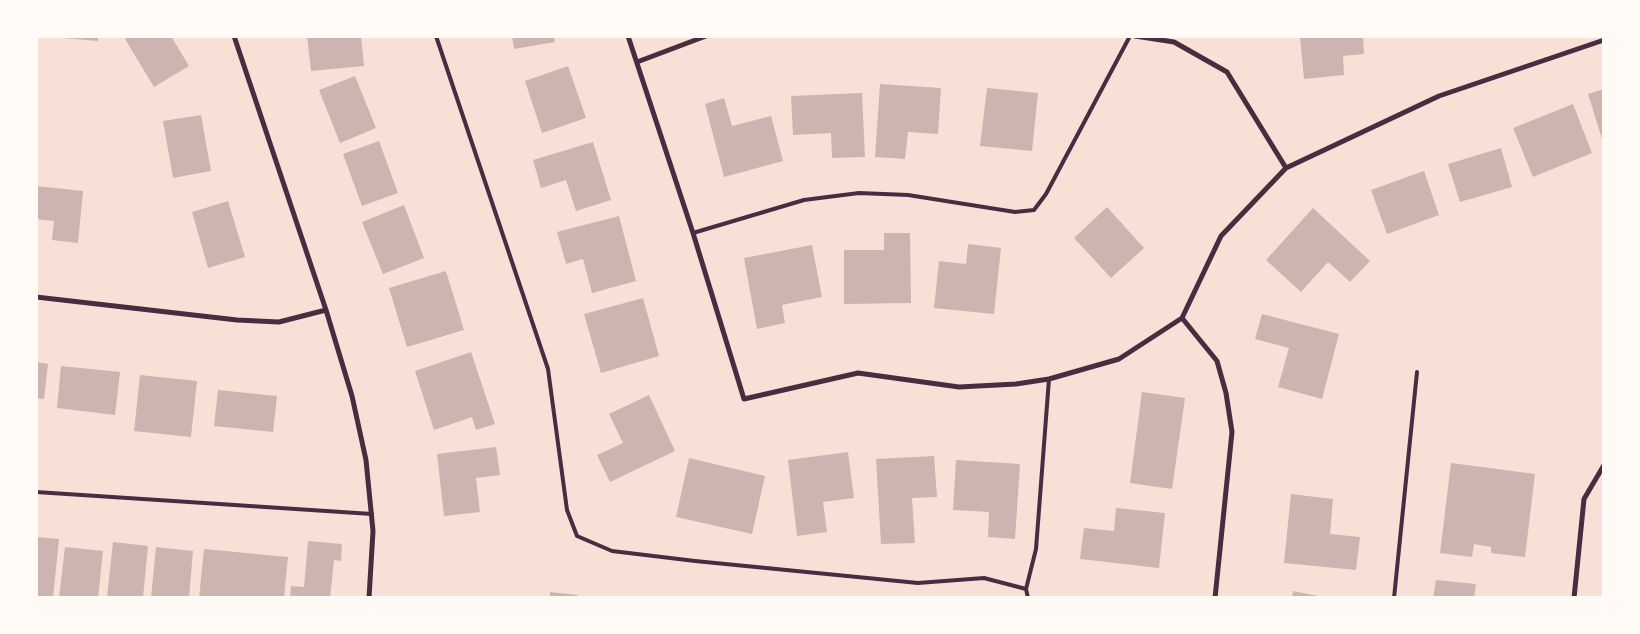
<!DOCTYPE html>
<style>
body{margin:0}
#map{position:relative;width:1640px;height:634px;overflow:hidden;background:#f7e1d7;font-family:Poppins,sans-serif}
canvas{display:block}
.frame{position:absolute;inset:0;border:38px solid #fffaf5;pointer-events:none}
</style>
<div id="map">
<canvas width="1640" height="634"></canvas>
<div class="frame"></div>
</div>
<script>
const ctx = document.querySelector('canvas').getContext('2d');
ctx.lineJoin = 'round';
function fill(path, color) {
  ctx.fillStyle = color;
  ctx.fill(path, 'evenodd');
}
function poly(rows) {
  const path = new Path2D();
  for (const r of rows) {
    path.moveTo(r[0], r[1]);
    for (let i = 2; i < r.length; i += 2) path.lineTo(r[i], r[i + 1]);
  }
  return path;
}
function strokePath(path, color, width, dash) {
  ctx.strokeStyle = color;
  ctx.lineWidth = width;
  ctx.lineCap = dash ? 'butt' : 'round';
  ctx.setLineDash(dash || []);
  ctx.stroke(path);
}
fill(poly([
 [63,36,98,36,98,41,63,38],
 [129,36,171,36,189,66,154,87,125,39],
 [307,36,361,36,364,66,311,71],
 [512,36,554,36,555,42,514,49],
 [1300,36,1363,36,1364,54,1343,56,1344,75,1304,79],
 [568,66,586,118,542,133,525,81],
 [355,76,376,128,340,143,319,90],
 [880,84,941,88,938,134,908,132,905,159,875,157],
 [987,88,1038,93,1032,151,980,146],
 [1604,89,1604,142,1603,142,1588,94],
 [862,93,865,157,832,158,831,133,793,135,791,96],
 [724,98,732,126,771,116,783,161,724,177,705,104],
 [1573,104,1592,153,1533,177,1513,128],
 [201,115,211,171,173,178,163,121],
 [379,141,398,193,362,206,343,154],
 [593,142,611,200,576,211,566,180,541,188,533,160],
 [1501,148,1512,187,1460,202,1448,164],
 [1424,171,1439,215,1387,234,1371,190],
 [36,186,83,191,78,243,52,240,54,221,36,219],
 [228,201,245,257,208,268,192,212],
 [404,205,424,258,383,274,362,222],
 [1107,207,1144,248,1111,278,1074,238],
 [1313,208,1370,261,1350,282,1328,262,1301,292,1266,260],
 [619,216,636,281,592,293,583,259,566,264,557,232],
 [884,233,910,233,911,303,844,304,844,250,884,250],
 [968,244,1001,248,994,314,934,308,939,261,966,264],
 [812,245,822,297,782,305,785,323,757,329,744,258],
 [446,271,464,330,407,347,389,288],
 [643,298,659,356,601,373,584,314],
 [1262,314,1339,334,1322,399,1278,387,1289,348,1255,339],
 [471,352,495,424,476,430,472,417,434,430,415,371],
 [36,362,48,364,44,399,36,398],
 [61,366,120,372,115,415,57,408],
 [140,375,197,381,191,437,134,431],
 [218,390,277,396,273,432,214,426],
 [1142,392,1185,398,1172,489,1130,483],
 [649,395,675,451,610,482,597,455,623,443,609,414],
 [496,447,500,475,476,478,480,512,444,516,437,454],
 [848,452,854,498,823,502,827,532,797,536,788,460],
 [934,456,937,497,912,498,915,543,881,544,876,459],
 [689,458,765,476,752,534,676,517],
 [956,460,1020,464,1015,539,988,537,989,512,953,510],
 [1451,463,1535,474,1525,557,1491,553,1491,547,1474,544,1472,557,1440,553],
 [1291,494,1333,499,1330,534,1360,537,1356,570,1284,563],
 [1116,508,1165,513,1159,568,1080,559,1084,528,1114,531],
 [36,537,59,539,53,598,36,598],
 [308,541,342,544,341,561,334,560,330,598,290,598,291,586,304,587],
 [113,542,148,546,143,598,107,598],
 [65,547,103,551,98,598,59,598],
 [156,547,193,551,189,598,151,598],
 [204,549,288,557,284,598,199,598],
 [1436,580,1476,584,1474,598,1433,598],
 [1293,591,1323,597,1323,598,1292,598],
 [550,592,578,595,578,598,550,598]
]), '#ccb4b1');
strokePath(poly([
 [436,36,548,369,567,510,577,536,612,551,695,561,918,583,984,578,1026,589,1028,598],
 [693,233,804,200,859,193,908,195,1015,212,1034,210,1046,194,1130,36],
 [36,492,372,514],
 [1026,589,1036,549,1049,379],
 [1394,598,1417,372]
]), '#4a2c40', 4);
strokePath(poly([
 [234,36,326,310,352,396,366,460,373,531,369,598],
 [628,36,693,233,744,399,858,373,959,387,1016,384,1049,379,1119,359,1182,318,1221,236,1286,168,1439,96,1604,40],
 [1135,36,1174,42,1227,72,1286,168],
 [637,62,706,36],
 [36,297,237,320,279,322,326,310],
 [1182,318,1217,361,1226,393,1232,432,1215,598],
 [1574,598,1584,499,1604,465]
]), '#4a2c40', 5);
</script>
